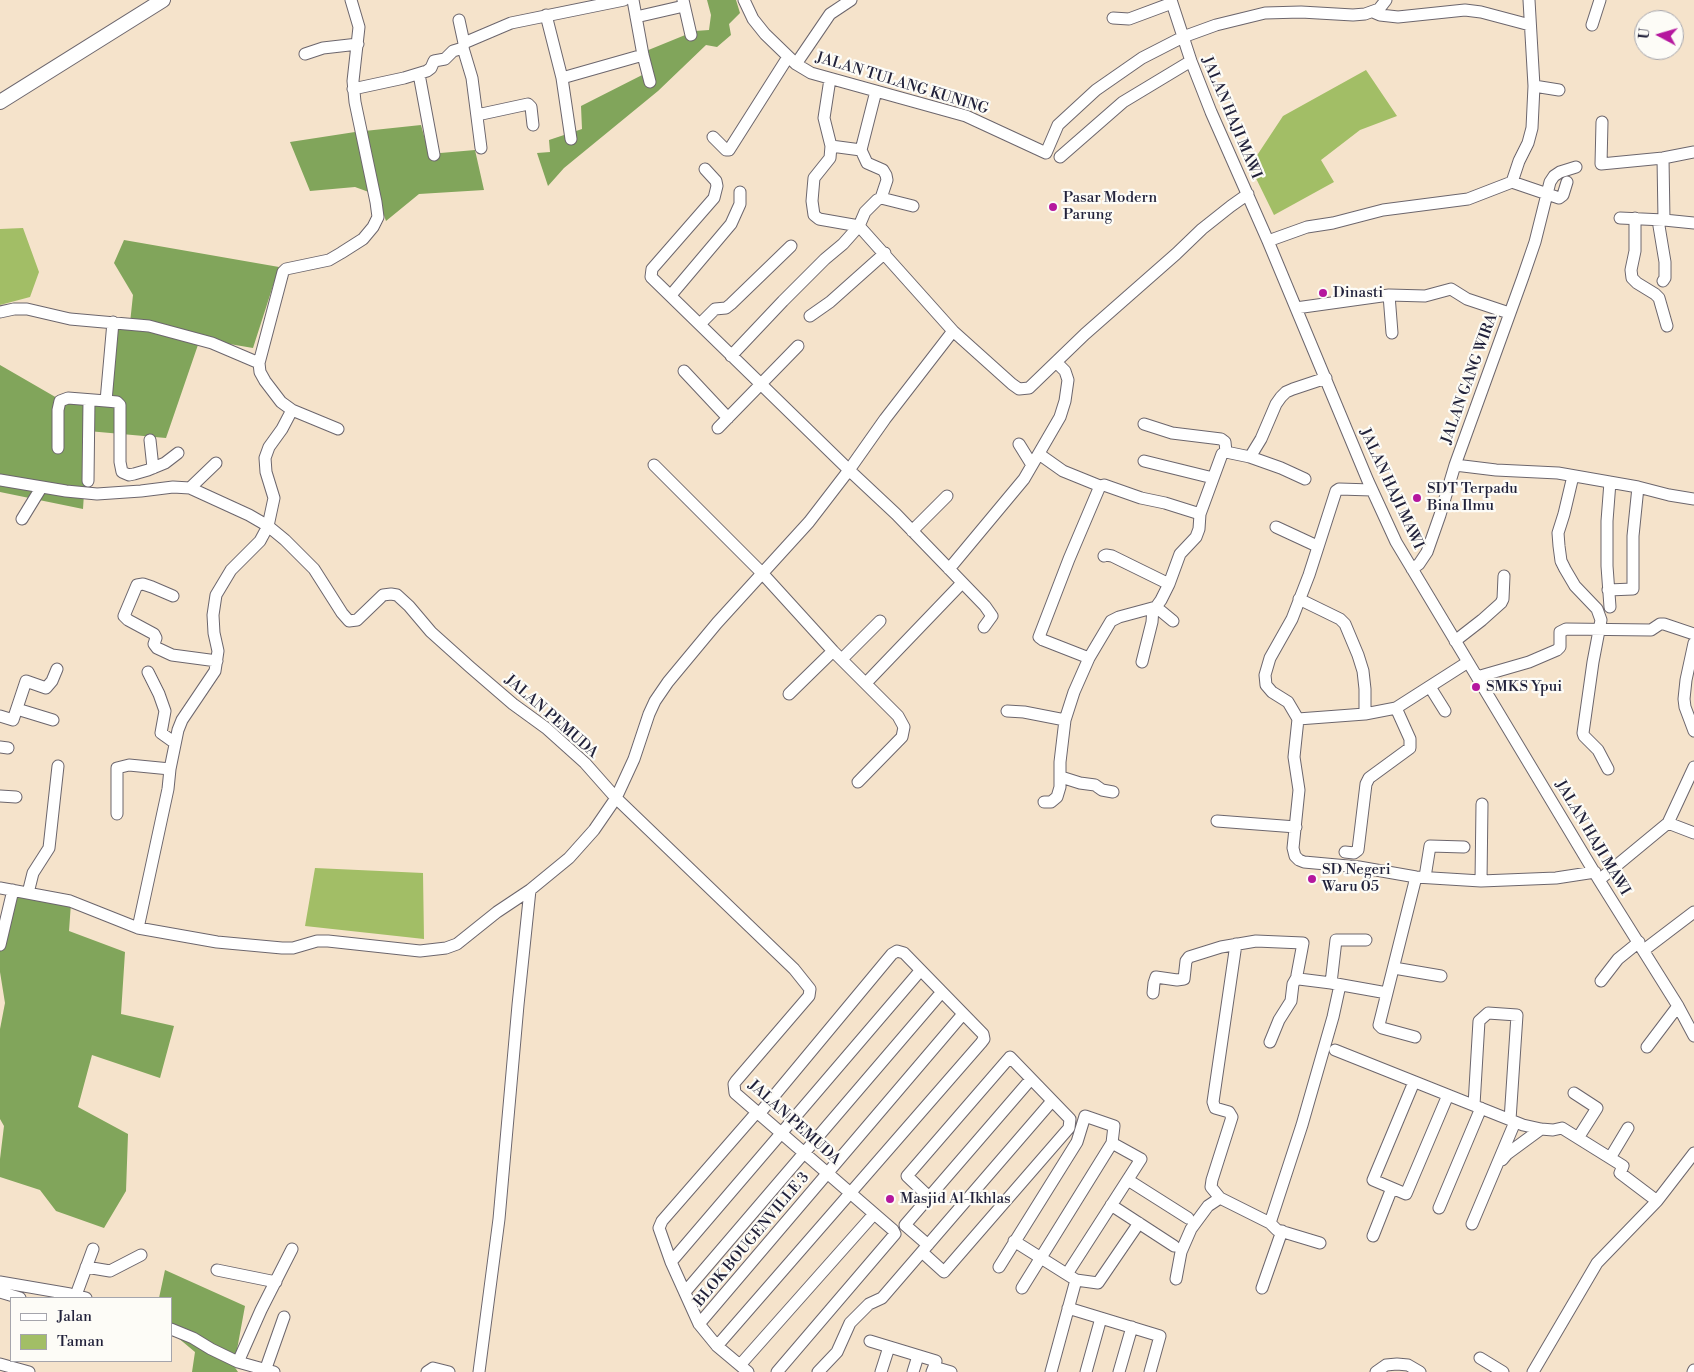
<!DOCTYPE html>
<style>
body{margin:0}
#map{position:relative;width:1694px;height:1372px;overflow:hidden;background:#f5e3cb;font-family:"Libre Bodoni",serif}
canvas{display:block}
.legend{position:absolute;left:10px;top:1297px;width:162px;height:65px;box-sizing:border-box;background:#fdfcf7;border:1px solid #a5a5ac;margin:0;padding:6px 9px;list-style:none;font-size:15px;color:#22223b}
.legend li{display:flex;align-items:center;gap:10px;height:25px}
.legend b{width:25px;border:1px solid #a5a5ac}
.north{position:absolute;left:1634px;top:10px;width:50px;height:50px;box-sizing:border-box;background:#fdfcf7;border:1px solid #a5a5ac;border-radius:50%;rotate:276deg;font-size:14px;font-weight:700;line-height:20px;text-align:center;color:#22223b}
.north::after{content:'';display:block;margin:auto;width:18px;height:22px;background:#b5179e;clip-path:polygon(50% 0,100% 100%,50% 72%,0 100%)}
</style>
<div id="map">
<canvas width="1694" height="1372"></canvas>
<ul class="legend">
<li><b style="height:6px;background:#fff"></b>Jalan</li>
<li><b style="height:14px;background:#a2be66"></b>Taman</li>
</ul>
<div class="north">U</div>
</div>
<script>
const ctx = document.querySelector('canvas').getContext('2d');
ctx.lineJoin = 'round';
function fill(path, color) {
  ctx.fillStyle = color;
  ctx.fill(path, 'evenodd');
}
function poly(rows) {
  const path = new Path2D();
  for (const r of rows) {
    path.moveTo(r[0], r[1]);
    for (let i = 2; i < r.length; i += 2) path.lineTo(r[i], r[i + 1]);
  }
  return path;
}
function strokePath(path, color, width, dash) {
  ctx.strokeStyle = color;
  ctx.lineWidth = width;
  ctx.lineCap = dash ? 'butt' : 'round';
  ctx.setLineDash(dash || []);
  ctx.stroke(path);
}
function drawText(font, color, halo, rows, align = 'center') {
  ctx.font = font + ' "Libre Bodoni",serif';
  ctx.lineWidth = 4.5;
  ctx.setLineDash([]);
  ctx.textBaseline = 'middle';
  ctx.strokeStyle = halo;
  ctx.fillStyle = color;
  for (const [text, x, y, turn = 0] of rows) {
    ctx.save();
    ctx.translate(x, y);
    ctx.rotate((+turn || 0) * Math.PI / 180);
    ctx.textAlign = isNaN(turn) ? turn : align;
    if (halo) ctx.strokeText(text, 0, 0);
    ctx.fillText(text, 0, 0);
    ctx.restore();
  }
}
fill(poly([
 [1366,70,1397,116,1360,130,1321,160,1334,182,1274,215,1250,166,1283,116],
 [23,228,39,272,30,297,0,305,0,229],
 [315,868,423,873,424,939,305,926]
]), '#a2be66');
fill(poly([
 [707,0,736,0,740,13,729,24,731,35,717,47,706,45,658,91,564,168,548,186,537,153,550,152,549,140,582,129,581,106,652,70,646,51,695,31,709,30,711,15],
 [421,125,429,154,475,150,484,190,419,194,386,221,377,195,355,187,310,191,290,142,355,132],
 [124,240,279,267,253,348,200,339,166,438,88,431,83,509,0,492,0,365,64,402,104,400,113,321,130,323,133,295,114,263],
 [9,891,71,903,69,931,125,952,121,1014,174,1026,160,1078,92,1055,78,1107,128,1134,126,1191,104,1228,56,1211,40,1190,0,1177,0,1159,4,1126,0,1119,0,1029,5,1003,0,972,0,928],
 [165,1270,245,1306,234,1366,238,1372,192,1372,195,1352,171,1332,171,1298,159,1298]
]), '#81a55b');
const minor = poly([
 [633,0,643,55,650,82],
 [683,0,691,35],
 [744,0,753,19,765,34,796,64,811,73,966,116,1046,153,1058,125,1096,90,1142,58,1183,37,1216,25,1265,13,1301,12,1353,15,1365,14,1379,9,1386,0],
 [1171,0,1191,61,1211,112,1268,241,1368,481,1396,542,1599,880,1678,1006,1694,1036],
 [1373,12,1380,15,1398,17,1465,10,1481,12,1530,25],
 [546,15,562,78,571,139],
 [636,17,684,6],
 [1113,18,1129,19,1172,3],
 [459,20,464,43,463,48,472,78,481,148],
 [1592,25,1600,0],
 [464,43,511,23,624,0],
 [305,54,323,48,358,44],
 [796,64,830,14,851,0],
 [419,74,434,155],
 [562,78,643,55],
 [830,79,824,118,831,146,861,150],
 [1534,86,1559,90],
 [353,89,404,78,427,71,431,68,434,61,445,59,453,51,463,48],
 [876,91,861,150,867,163,883,170,886,175,887,180,881,198],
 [477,115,528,104,531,107,533,125],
 [1602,122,1601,164,1663,158,1694,152],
 [713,137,726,150,729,150,788,57],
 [831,146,830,158,814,178,812,201,814,215,819,219,859,226,953,331],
 [1060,157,1123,102,1191,61],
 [705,169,716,181,717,186,714,198,652,269,651,277,849,470,896,514,985,606,992,616,984,627],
 [1512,182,1559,198,1563,195,1567,182],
 [1620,218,1664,220,1663,158],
 [1635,218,1635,251,1631,270,1632,278,1637,283,1655,294,1659,298,1667,326],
 [1658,220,1665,262,1665,278,1663,281],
 [1664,220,1694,223],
 [1268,241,1307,227,1333,223,1383,210,1468,199,1512,182,1519,161,1528,143,1532,128,1534,86,1529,0],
 [671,295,731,224,740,204,740,192],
 [1389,295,1392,333],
 [1296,308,1389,295,1425,296,1451,289,1467,299,1509,313],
 [0,312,14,309,27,309,70,319,149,326,212,343,259,363],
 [810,316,830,302,885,253],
 [700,324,715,309,726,308,731,304,791,246],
 [731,356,783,301,825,259,843,244,859,226,865,212,877,200,881,198,913,206],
 [684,371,728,418],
 [106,401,117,402,120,405,120,462,122,472,129,475,134,474,148,470,165,463,178,453],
 [1144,424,1172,433,1221,439,1225,442,1226,452],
 [718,428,798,346],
 [338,429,292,410,281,402,265,381,260,372,259,363,283,272,286,269,329,260,341,253,363,239,373,227,378,217,376,202,355,102,353,81,359,27,351,0],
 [150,440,153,468],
 [1019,444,1032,465],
 [58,448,58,410,60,401,68,398,106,401,113,322],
 [1039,454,1063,471,1100,486],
 [1250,457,1281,468,1305,479],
 [1144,461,1213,478],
 [654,465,762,573,833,651,898,716,904,727,902,737,858,782],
 [1455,465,1496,470,1558,473,1638,487,1669,495,1694,499],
 [1573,476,1564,514,1558,533,1559,546,1561,561,1565,569,1575,586,1597,609,1601,620,1593,662,1583,733,1584,736,1598,750,1608,769],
 [0,480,66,491,97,494,141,491,173,487,190,488,249,515,268,526,285,540,314,569,342,613,349,621,357,620,383,595,391,594,397,595,409,606,431,632,470,667,513,704,546,728,585,763,616,798,794,969,810,989,809,996,736,1081,734,1084,735,1093,893,1230,895,1234,777,1372],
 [88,481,89,400],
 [190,488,216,463],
 [1372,490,1339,489,1336,491,1309,575,1292,619,1270,658,1265,675,1266,685,1272,692,1288,702,1298,719,1294,757,1299,790,1293,848,1295,856,1299,860,1304,862,1359,867,1416,877,1481,881,1556,878,1595,872],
 [22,519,41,488],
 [1276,527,1317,546],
 [912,531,947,496],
 [1104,556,1106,555,1112,556,1169,584],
 [949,569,1024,479,1060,417,1065,401,1068,380,1065,371,1056,362],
 [1412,569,1419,564,1427,552,1440,515,1455,465,1523,277,1535,242,1550,182,1554,176,1560,172,1576,167],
 [1608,590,1633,589,1633,536,1638,487],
 [173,596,152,587,143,584,137,585,124,616,128,620,154,634,156,638,154,644,157,648,172,655,217,661],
 [1299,599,1340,619,1345,624,1358,655,1363,671,1365,689,1365,714],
 [1156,607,1173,621],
 [1610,607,1607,566,1607,521,1610,482],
 [1455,641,1482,620,1501,603,1503,599,1504,576],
 [1694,643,1686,680,1684,699,1685,707,1694,731],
 [1089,658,1043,640,1039,637,1069,559,1100,486,1104,485,1141,498,1165,503,1200,514],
 [842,659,880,621],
 [1142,662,1152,622,1153,608],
 [148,672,159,694,165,711,161,733,175,743],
 [1477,677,1529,662,1557,650,1560,647,1560,632,1566,629,1651,630,1660,624,1664,624,1694,634],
 [866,683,962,583],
 [1430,687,1445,711],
 [789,694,833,651],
 [17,709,53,720],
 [1007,711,1024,712,1065,720],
 [0,716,13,720,26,681,46,688,52,681,57,669],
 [1298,719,1365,714,1396,708],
 [0,747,8,748],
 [1061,777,1080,783,1095,785,1102,790,1113,792],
 [0,796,16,797],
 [1044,802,1051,802,1057,797,1060,787,1060,762,1065,720,1074,692,1089,658,1111,621,1119,617,1156,607,1161,600,1169,584,1180,554,1196,537,1199,529,1200,514,1222,454,1226,452,1250,457,1261,439,1276,404,1281,397,1286,392,1293,389,1326,378],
 [117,814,117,768,129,765,170,769],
 [1217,821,1296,827],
 [1668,823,1694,767],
 [1345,852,1354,853,1358,850,1366,784,1369,778,1410,748,1410,739,1396,708,1468,662],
 [1425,877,1430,846,1464,847],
 [1599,880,1668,823,1694,833],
 [1481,881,1482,804],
 [0,888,70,901,138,928,217,942,282,948,293,948,317,941,328,941,420,951,446,948,457,944,497,912,530,890,569,858,594,830,616,798,634,759,649,714,655,701,668,682,717,623,809,522,849,470,885,419,953,331,1012,384,1019,389,1029,388,1085,334,1176,254,1202,229,1231,206,1248,194],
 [28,893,33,873,49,848,58,766],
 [138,928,168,789,170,769,178,730,182,720,215,671,218,651,214,633,213,615,216,595,231,570,260,541,268,526,274,498,266,472,265,458,269,447,282,429,292,410],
 [1236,944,1213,1102,1215,1108,1229,1112,1232,1117,1212,1180,1211,1187,1220,1198,1270,1223,1277,1230,1320,1243],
 [0,945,13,890],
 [1644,950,1694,912],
 [1394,968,1441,976],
 [1601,981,1618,959,1639,942],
 [1331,983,1336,940,1366,940],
 [1153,993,1154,983,1156,977,1177,980,1184,979,1186,961,1189,957,1221,947,1256,941,1303,943,1297,975,1299,979,1331,983,1387,993],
 [1415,1037,1382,1028,1379,1025,1416,877],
 [1270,1042,1279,1020,1291,1001,1293,984,1297,977],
 [1647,1047,1678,1006],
 [1335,1050,1523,1125,1541,1129,1553,1130,1562,1128,1623,1166,1620,1173,1657,1201],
 [1414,1082,1373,1180,1406,1194,1448,1095],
 [1574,1093,1597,1108,1578,1138],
 [1474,1105,1479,1021,1488,1013,1517,1015,1510,1120],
 [1610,1158,1628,1128],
 [1502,1160,1507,1154,1541,1129],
 [1128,1180,1188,1218],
 [1111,1205,1174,1246],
 [1439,1208,1481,1108],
 [1270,1223,1302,1125,1333,1017,1340,985],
 [1472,1224,1515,1122],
 [1373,1236,1392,1188],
 [1014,1241,1076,1280,1051,1372],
 [928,1245,905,1225,1031,1079],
 [922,1252,944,1272,1069,1128,1070,1119,1010,1057,907,1176,929,1197],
 [671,1262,920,971],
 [86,1267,110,1271,141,1255],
 [999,1267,1077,1142,1085,1116,1114,1126,1112,1143,1022,1288],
 [217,1270,276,1282],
 [1067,1274,1141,1159,1112,1143],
 [1176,1279,1181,1252,1191,1229,1208,1206,1220,1198],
 [1076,1280,1098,1283,1139,1223],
 [0,1282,70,1294,86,1298],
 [1262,1288,1282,1231],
 [0,1292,20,1298],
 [685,1292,941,993],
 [76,1295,93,1249],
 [1068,1308,1160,1336,1150,1372],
 [699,1324,963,1014],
 [171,1329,193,1338,211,1349,238,1362,274,1372],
 [870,1341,936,1361,934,1367],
 [717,1346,981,1043,984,1039,983,1034,904,953,897,951,892,954,759,1114],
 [1480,1358,1503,1372],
 [238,1362,261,1310,292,1249],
 [0,1364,29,1372],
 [740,1365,874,1214],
 [266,1368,284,1317],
 [427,1372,433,1368,449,1372],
 [479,1372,499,1219,518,1005,530,890],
 [748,1372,717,1346,699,1324,671,1262,659,1228,662,1221,757,1112],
 [818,1372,837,1352,850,1323,869,1304,882,1298,1052,1101],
 [881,1372,889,1347],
 [913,1372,918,1356],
 [932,1372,934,1367,951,1372],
 [1086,1372,1101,1318],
 [1119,1372,1132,1327],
 [1376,1372,1386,1365,1397,1364,1408,1365,1420,1372],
 [1533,1372,1597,1263,1657,1201,1694,1153],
 [1693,1372,1694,1370]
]);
const major = poly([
 [0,102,163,0]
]);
strokePath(minor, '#6c666d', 13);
strokePath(major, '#6c666d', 16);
strokePath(minor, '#fff', 11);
strokePath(major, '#fff', 14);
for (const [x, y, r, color] of [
 [1053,207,5,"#b5179e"],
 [1323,293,5,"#b5179e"],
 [1417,498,5,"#b5179e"],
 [1476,687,5,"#b5179e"],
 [1312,879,5,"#b5179e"],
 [890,1199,5,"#b5179e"]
]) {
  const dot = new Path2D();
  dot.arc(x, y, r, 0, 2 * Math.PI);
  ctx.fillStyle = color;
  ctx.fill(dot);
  strokePath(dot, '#fdfcf7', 2);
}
drawText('15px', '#22223b', '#fdfcf7', [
 ["JALAN TULANG KUNING",902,84,17],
 ["JALAN HAJI MAWI",1231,118,67],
 ["JALAN GANG WIRA",1470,379,-70],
 ["JALAN HAJI MAWI",1391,489,65],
 ["JALAN PEMUDA",551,717,41],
 ["JALAN HAJI MAWI",1592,838,59],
 ["JALAN PEMUDA",794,1123,42],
 ["BLOK BOUGENVILLE 3",752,1240,-50]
]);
drawText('15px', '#22223b', '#fdfcf7', [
 ["Pasar Modern",1063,198],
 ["Parung",1063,215],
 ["Dinasti",1333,293],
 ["SDT Terpadu",1427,489],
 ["Bina Ilmu",1427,506],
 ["SMKS Ypui",1486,687],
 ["SD Negeri",1322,870],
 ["Waru 05",1322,887],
 ["Masjid Al-Ikhlas",900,1199]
], 'left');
</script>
